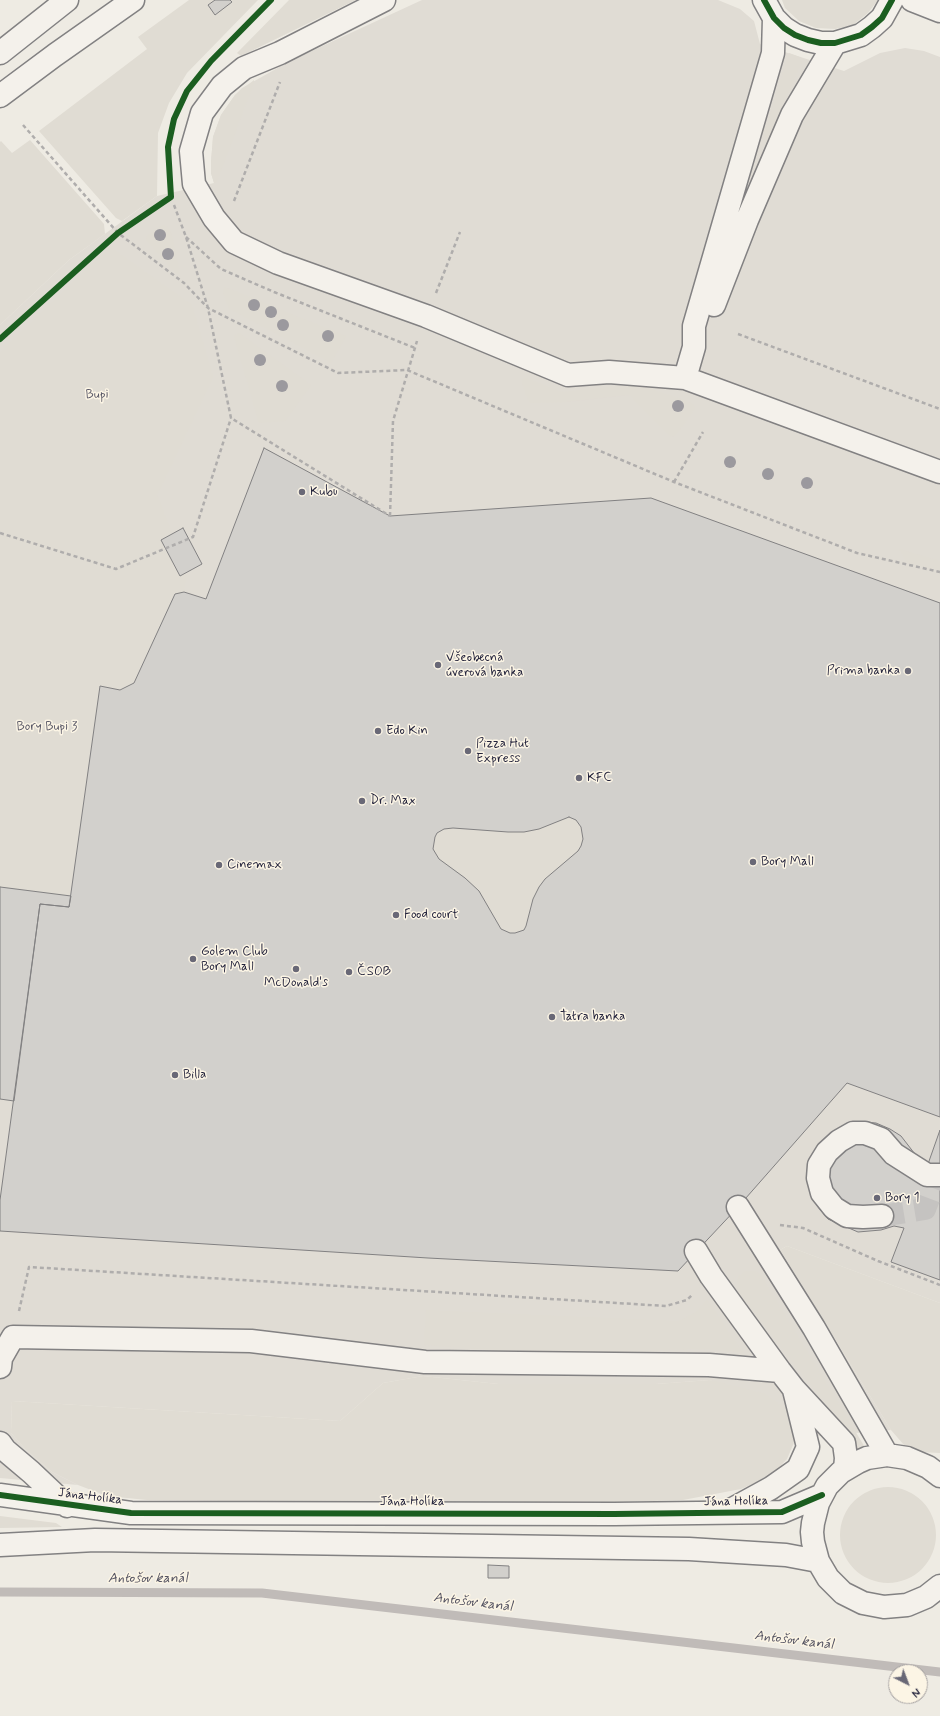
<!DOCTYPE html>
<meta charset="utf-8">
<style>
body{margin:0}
#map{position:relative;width:940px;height:1716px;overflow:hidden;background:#eeebe3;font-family:Mynerve,sans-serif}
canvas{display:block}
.north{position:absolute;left:888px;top:1664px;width:40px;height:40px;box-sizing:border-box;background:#fcf5e5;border:1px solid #a5a1a1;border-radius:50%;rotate:138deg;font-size:11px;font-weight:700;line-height:16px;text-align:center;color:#22223b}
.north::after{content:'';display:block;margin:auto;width:14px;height:18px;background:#696876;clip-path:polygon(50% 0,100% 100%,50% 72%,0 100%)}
</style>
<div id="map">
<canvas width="940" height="1716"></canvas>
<div class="north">N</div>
</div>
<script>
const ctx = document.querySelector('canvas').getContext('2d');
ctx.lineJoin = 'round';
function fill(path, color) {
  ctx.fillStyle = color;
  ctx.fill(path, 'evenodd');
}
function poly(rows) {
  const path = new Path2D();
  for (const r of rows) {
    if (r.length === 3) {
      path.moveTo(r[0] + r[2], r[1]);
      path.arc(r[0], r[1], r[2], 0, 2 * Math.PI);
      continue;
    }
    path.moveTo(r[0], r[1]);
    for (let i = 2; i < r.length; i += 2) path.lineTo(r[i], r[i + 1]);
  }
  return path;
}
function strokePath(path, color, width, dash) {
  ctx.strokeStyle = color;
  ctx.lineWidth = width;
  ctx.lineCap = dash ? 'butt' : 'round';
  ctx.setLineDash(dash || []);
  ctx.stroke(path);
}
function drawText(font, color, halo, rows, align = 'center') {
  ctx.font = font + ' Mynerve,sans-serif';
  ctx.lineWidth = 3;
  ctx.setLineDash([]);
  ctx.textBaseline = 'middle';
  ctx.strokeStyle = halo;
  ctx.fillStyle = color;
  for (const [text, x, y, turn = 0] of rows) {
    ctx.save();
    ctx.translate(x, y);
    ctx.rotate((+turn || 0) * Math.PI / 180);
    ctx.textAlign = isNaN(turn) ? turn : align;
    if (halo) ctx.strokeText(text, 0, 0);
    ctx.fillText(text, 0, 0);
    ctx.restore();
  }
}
fill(poly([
 [422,0,718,0,740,9,754,21,760,44,844,71,880,53,905,48,924,51,940,57,940,1303,787,1246,780,1250,891,1430,796,1438,710,1380,656,1384,498,1384,423,1376,383,1383,340,1421,12,1401,11,1433,26,1450,52,1472,78,1485,0,1478,0,325,69,260,157,196,214,183,211,173,211,162,213,137,221,115,235,95,242,88,290,61]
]), '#e0dcd4');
fill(poly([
 [189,0,258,0,187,73,169,103,158,133,157,196,122,221,116,218,39,131,147,49,138,37],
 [289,0,356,0,241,56,237,53],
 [782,0,878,0,868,13,853,25,835,29,816,28,799,21,785,8],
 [789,53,800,57,802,61,769,136,766,138,764,135],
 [254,80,254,83,217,181,214,183,211,173,211,162,213,137,221,115,235,95],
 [30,140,104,224,105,234,69,260,0,325,0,142,1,141,12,153],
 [163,225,167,226,172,235,180,273,178,274,174,271,146,239,147,236],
 [110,247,192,305,213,377,157,495,187,572,184,592,175,594,134,683,120,690,100,687,71,896,0,887,0,353],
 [225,287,346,336,331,363,229,309,223,292],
 [239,333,311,385,285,421,259,423,234,336],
 [526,378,561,392,637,384,692,403,695,408,681,428,673,437,670,436,630,395,567,402,531,403,528,400,522,383,522,380],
 [899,549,940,561,940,571,908,563],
 [569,817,576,820,581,827,583,839,581,846,578,851,539,887,533,899,526,926,524,930,515,933,510,933,501,929,479,891,465,878,439,859,433,849,435,837,437,833,444,829,508,832,524,832],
 [787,1246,940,1303,940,1453,920,1452,904,1445,891,1430,780,1250],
 [746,1271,753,1271,760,1274,866,1449,852,1454,844,1427,738,1291,737,1284,738,1277],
 [707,1300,743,1353,708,1349,666,1350,624,1353,545,1354,424,1345,426,1310,679,1321,699,1310],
 [423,1376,498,1384,656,1384,710,1380,763,1393,782,1406,795,1420,796,1438,787,1459,771,1476,741,1489,683,1500,522,1505,147,1500,107,1496,78,1485,52,1472,26,1450,11,1433,12,1401,340,1421,383,1383],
 [888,1535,48],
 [0,1516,56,1523,62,1527,0,1528]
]), '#e0dcd3');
strokePath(poly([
 [0,1592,262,1593,940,1672]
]), '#c0bbb8', 9);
const building = poly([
 [215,0,230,0,232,2,215,15,208,5,215,0],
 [264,448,390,516,651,498,940,603,940,1117,847,1083,738,1207,678,1271,428,1258,0,1231,0,1200,40,904,69,907,100,686,120,690,134,683,175,594,184,592,206,599,264,448],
 [569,817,576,820,581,827,583,839,581,846,578,851,545,879,539,887,533,899,526,926,524,930,515,933,510,933,501,929,479,891,465,878,439,859,433,849,435,837,437,833,444,829,453,828,508,832,524,832,539,829,569,817],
 [183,528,202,564,180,576,161,540,183,528],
 [0,887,71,896,69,907,40,904,14,1101,0,1099,0,887],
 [861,1122,876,1123,890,1129,901,1136,918,1158,928,1164,940,1130,940,1280,891,1262,904,1228,894,1226,881,1230,858,1232,828,1219,818,1207,809,1188,827,1137,843,1126,861,1122],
 [488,1565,509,1566,509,1578,488,1578,488,1565]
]);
fill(building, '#d2d0cc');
strokePath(building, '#828182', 1);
strokePath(poly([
 [882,1216,925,1209,940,1170]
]), '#c5c3c1', 22, [22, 11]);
const minor = poly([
 [384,0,280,53,244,68,222,86,202,113,191,151,194,184,214,218,234,242,278,263,426,316,568,375,609,372,685,378,940,472],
 [764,0,774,18,784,28,795,35,808,40,821,43,835,43,861,35,872,27,882,18,892,0],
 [912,0,940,11],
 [714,305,747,220,792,115,835,43],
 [685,378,694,347,694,326,773,53,774,18],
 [738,1207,814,1328,887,1455],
 [882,1216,863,1217,847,1216,834,1208,822,1193,818,1178,819,1165,827,1152,839,1141,853,1133,865,1133,881,1139,894,1154,927,1175,940,1175],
 [696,1251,711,1276,780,1371,794,1389,844,1443,846,1458,845,1469],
 [0,1367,1,1358,13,1337,251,1341,425,1362,709,1365,780,1371],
 [0,1443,5,1450,31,1472,67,1506],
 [940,1476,928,1467,907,1458,887,1455,867,1458,858,1462,841,1472,827,1486,818,1503,813,1523,812,1532,813,1542,818,1561,828,1578,843,1593,863,1603,884,1607,907,1605,926,1597,940,1586],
 [0,1495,131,1513,614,1514,782,1512,822,1495],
 [729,1511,771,1488,798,1469,808,1447,794,1390],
 [0,1545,95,1540,689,1549,786,1555,818,1561]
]);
const major = poly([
 [0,53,67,0],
 [0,96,55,55,133,0]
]);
strokePath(minor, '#828182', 25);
strokePath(major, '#828182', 25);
strokePath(poly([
 [23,125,118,233,184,283,208,308,338,373,407,370,674,482,857,553,940,572],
 [234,201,280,82],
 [174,205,186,237,208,308,231,418,390,516],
 [186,237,221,269,274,292,415,348],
 [436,293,460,232],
 [738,334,940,409],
 [674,482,703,432],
 [390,516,393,421,417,341],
 [0,533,116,569,193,537,231,418],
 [780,1225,803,1228,878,1261,940,1285],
 [19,1311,29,1267,666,1306,687,1300,692,1295]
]), '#afadac', 2.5, [4, 3]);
strokePath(minor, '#f4f1eb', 22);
strokePath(major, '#f4f1eb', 22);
strokePath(poly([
 [764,0,774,18,784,28,795,35,808,40,821,43,835,43,861,35,872,27,882,18,892,0],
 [0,339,118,233,171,197,168,147,174,119,187,91,211,61,271,0],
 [0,1495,131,1513,614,1514,782,1512,822,1495]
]), '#1b5e20', 6);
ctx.fillStyle = '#9b999e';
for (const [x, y] of [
 [160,235],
 [168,254],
 [254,305],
 [271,312],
 [283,325],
 [328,336],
 [260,360],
 [282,386],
 [678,406],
 [730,462],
 [768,474],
 [807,483]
]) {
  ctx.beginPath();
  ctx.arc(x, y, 6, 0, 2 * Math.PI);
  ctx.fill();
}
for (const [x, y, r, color] of [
 [302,492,4,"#696876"],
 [438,665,4,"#696876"],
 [908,671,4,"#696876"],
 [378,731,4,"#696876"],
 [468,751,4,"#696876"],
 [579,778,4,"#696876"],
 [362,801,4,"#696876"],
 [753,862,4,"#696876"],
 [219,865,4,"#696876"],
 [396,915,4,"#696876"],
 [193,959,4,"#696876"],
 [296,969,4,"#696876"],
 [349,972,4,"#696876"],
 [552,1017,4,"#696876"],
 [175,1075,4,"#696876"],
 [877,1198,4,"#696876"]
]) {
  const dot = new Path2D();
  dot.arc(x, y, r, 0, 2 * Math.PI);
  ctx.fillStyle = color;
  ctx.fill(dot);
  strokePath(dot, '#fcf5e5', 1.5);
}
drawText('13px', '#575665', '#fcf5e5', [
 ["Bupi",97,395],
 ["Bory Bupi 3",47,727]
]);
drawText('13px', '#22223b', '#fcf5e5', [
 ["Kubu",310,492],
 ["Všeobecná",446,658],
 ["úverová banka",446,673],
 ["Prima banka",900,671,"right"],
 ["Edo Kin",386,731],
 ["Pizza Hut",476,744],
 ["Express",476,759],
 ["KFC",587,778],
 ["Dr. Max",370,801],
 ["Bory Mall",761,862],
 ["Cinemax",227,865],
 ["Food court",404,915],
 ["Golem Club",201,952],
 ["Bory Mall",201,967],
 ["ČSOB",357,972],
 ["McDonald's",296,983,"center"],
 ["Tatra banka",560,1017],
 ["Billa",183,1075],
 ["Bory 1",885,1198]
], 'left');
drawText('13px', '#22223b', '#fcf5e5', [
 ["Jána Holíka",90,1497,7],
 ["Jána Holíka",412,1502],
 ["Jána Holíka",736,1502,-1]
]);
drawText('italic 14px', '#525160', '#fcf5e5', [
 ["Antošov kanál",148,1579],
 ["Antošov kanál",473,1603,7],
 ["Antošov kanál",794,1641,7]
]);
</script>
